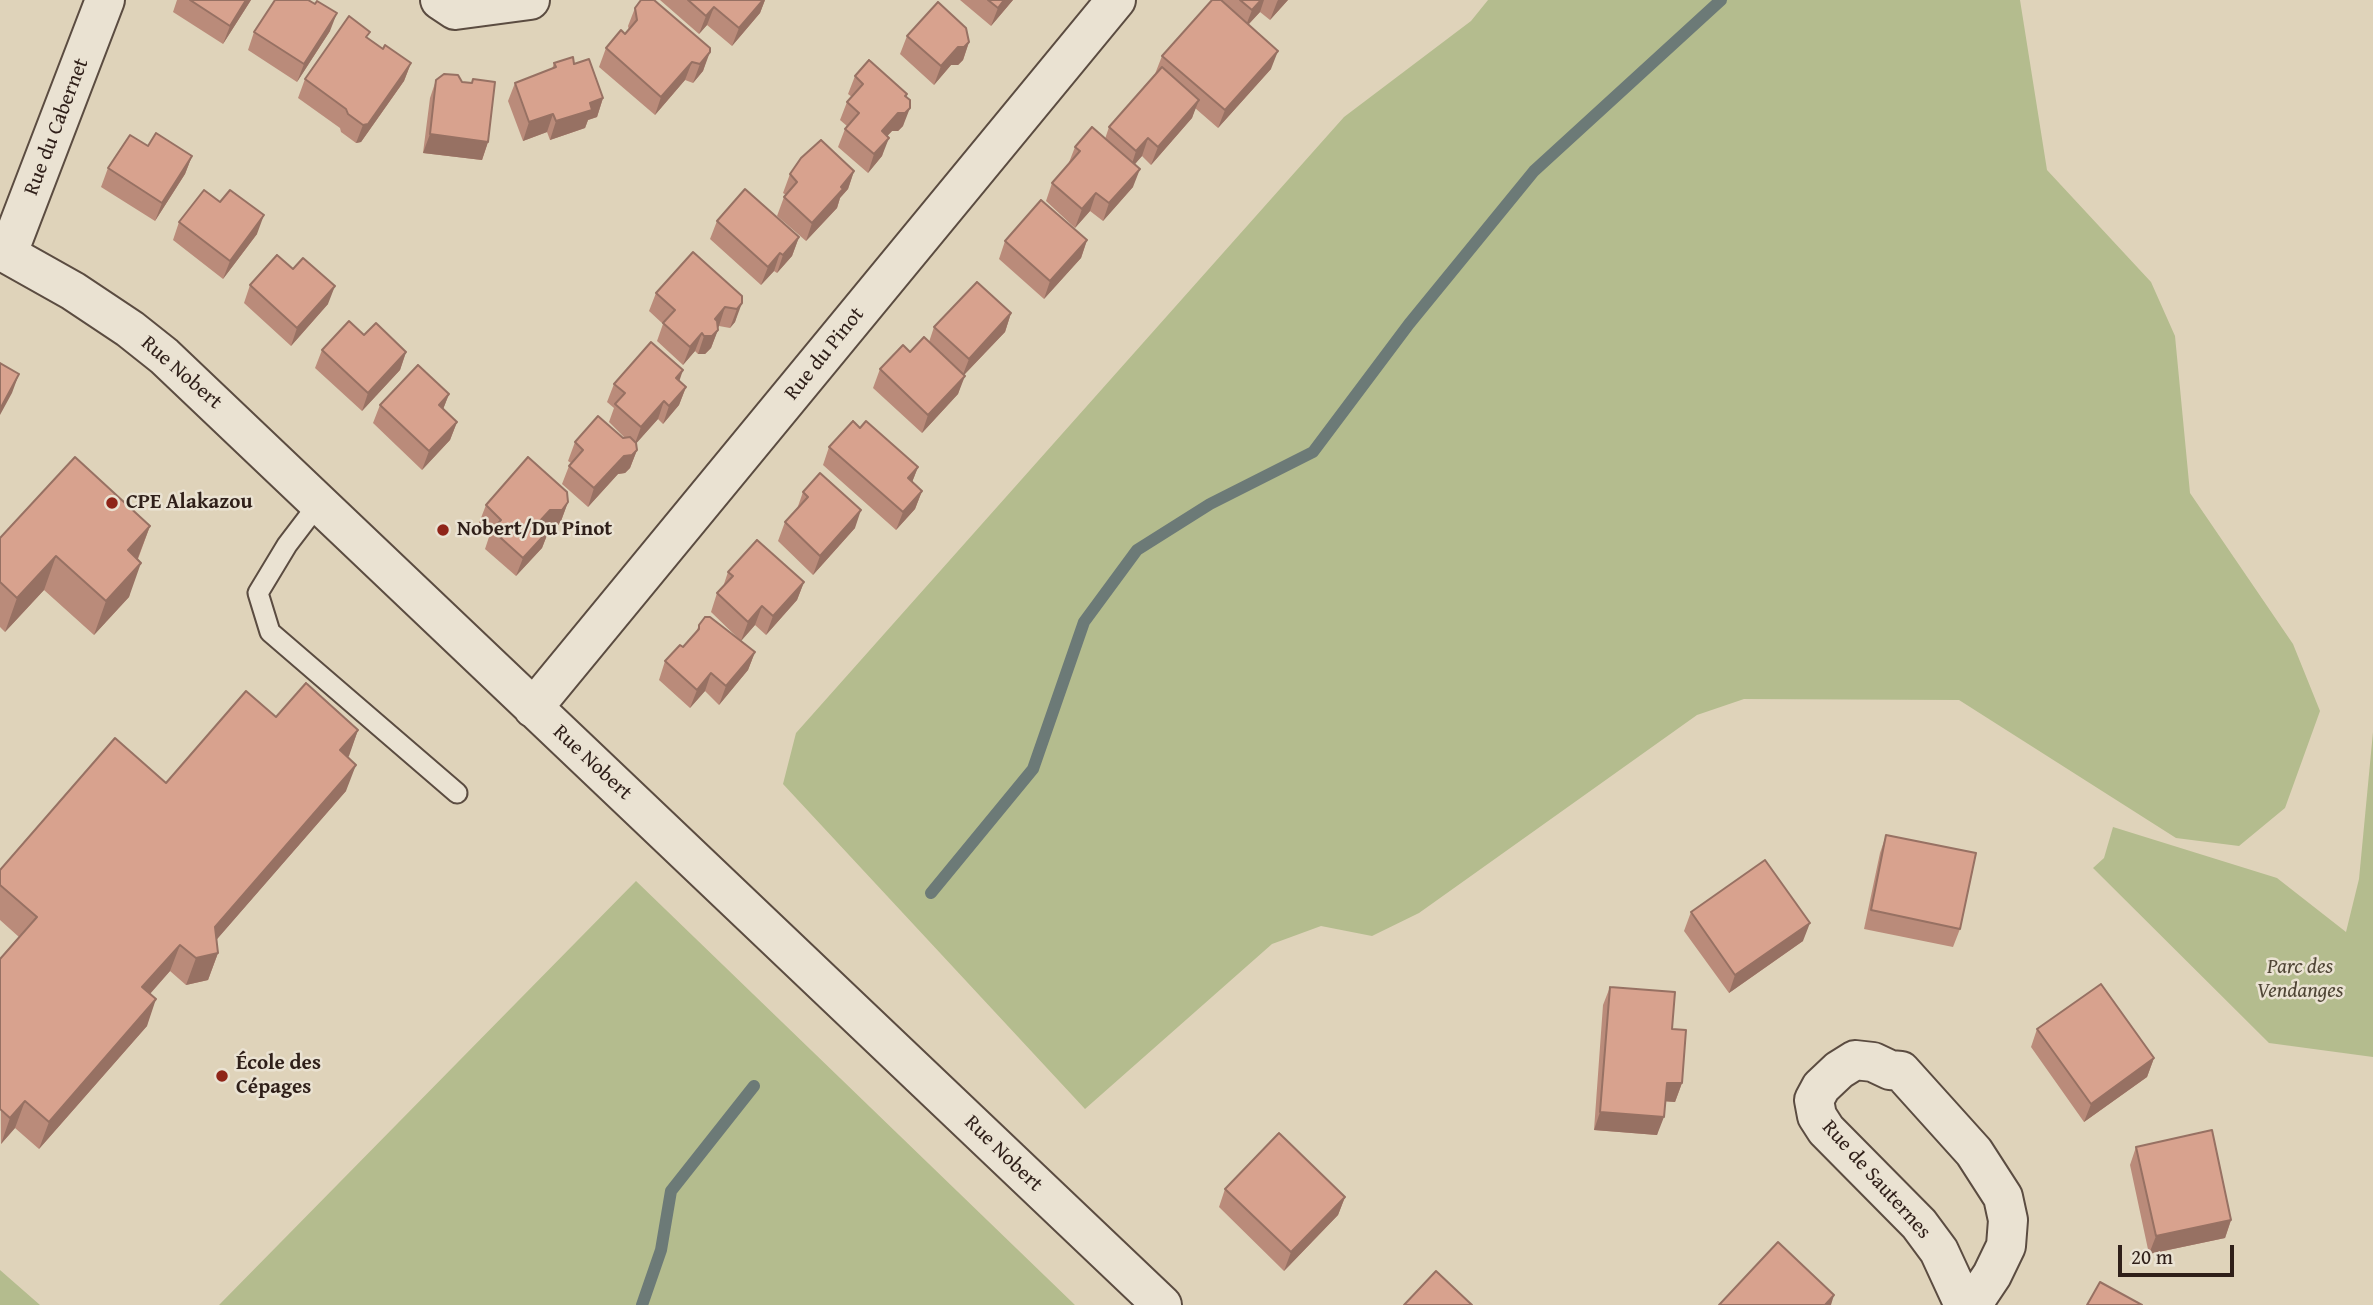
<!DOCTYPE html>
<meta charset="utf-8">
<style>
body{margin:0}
#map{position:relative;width:2373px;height:1305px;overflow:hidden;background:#dfd3ba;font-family:"Gentium Book Plus",serif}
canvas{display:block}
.scale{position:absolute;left:2118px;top:1245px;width:116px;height:32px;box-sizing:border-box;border:4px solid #2f1f19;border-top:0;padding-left:9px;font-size:21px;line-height:24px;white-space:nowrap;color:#2f1f19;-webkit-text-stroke:5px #eae2d2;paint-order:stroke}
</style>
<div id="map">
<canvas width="2373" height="1305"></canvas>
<div class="scale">20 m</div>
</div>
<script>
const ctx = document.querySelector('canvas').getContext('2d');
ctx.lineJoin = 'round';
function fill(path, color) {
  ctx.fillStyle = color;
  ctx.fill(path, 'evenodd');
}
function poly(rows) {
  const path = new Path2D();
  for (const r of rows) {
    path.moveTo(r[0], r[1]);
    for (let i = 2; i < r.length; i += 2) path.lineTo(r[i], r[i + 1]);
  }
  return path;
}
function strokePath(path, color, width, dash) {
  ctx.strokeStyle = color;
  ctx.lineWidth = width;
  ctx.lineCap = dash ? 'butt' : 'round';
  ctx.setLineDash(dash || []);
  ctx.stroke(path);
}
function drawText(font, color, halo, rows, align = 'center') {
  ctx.font = font + ' "Gentium Book Plus",serif';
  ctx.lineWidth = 5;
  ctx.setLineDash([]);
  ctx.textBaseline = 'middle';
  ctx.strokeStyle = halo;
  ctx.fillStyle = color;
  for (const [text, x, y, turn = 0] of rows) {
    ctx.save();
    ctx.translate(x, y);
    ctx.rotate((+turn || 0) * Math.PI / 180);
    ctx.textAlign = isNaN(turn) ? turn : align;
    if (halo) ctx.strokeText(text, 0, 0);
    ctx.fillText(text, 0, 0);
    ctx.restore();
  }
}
fill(poly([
 [1488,0,2020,0,2047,170,2151,282,2175,336,2190,493,2293,644,2320,711,2285,808,2239,846,2176,838,1959,700,1744,699,1697,715,1419,913,1372,936,1321,926,1272,944,1085,1109,783,784,796,733,1344,117,1471,21],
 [2373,732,2373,1057,2269,1043,2093,868,2104,858,2113,827,2277,878,2346,932,2359,879],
 [636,881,1075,1305,219,1305],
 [0,1270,40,1305,0,1305]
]), '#b4bc8e');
strokePath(poly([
 [931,893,1033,769,1084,622,1137,550,1210,504,1313,452,1409,324,1534,171,1721,0],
 [642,1305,661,1250,671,1191,754,1086]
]), '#6c7a77', 12);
const service = poly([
 [319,503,287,545,258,593,270,632,457,793]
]);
const minor = poly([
 [440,0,455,10,530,0],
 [0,250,73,291,130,329,164,356,1162,1305],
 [8,253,105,0],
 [533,708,1116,0],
 [1964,1305,1939,1251,1919,1224,1826,1130,1817,1116,1814,1100,1821,1087,1839,1070,1855,1060,1873,1062,1890,1070,1901,1071,1974,1152,2003,1197,2008,1220,2006,1246,1992,1275,1972,1305]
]);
strokePath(service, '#5b4c41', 23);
strokePath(minor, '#5b4c41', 42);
strokePath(service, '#eae2d2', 19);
strokePath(minor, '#eae2d2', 38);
fill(poly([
 [177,0,251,0,223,44,173,12],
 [660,0,765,0,760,13,732,46,707,25,699,34],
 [960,0,1013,0,991,26],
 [1212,0,1288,0,1270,20,1260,12,1248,25,1271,69,1218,128,1195,108,1192,118,1151,165,1142,156,1134,164,1133,187,1103,221,1090,211,1075,228,1046,201,1052,183,1068,165,1075,147,1105,139,1109,127,1155,74,1162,56],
 [635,8,710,48,703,71,693,83,685,80,655,115,599,67,606,48,625,34,629,30,628,26],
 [330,31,297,82,248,50,254,32],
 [907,36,969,42,963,60,958,65,951,65,934,85,900,54],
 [368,38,383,49,411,63,404,81,361,142,356,143,341,132,340,128,298,98,305,79],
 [554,63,574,64,603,98,597,117,588,120,585,128,550,140,547,132,523,141,508,101,515,83,552,69],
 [855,76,907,94,903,126,898,131,892,131,887,136,882,156,868,173,838,147,845,129,847,126,840,120,847,102,852,97,848,94],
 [436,80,488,142,482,160,423,153,430,98],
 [148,146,192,156,185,174,155,221,101,187,108,168],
 [854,171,848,189,840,198,837,208,806,241,777,216,784,197,786,195,783,193,790,174],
 [717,221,799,237,792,256,777,273,774,271,761,285,710,239],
 [179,222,257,234,223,279,173,240],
 [1087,240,1081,258,1044,299,999,259,1005,241],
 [250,285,328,304,291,346,244,303],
 [656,293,742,296,735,322,730,328,719,326,711,348,705,354,698,354,695,351,683,365,657,341,663,324,649,311],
 [1011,313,1005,332,964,375,958,394,922,433,873,388,880,369,929,342,934,327],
 [322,350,406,352,400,370,362,411,315,368],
 [679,381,686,387,679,405,663,424,658,419,636,443,637,450,630,468,625,473,618,474,588,507,562,484,569,466,571,463,568,461,575,442,625,438,609,422,614,408,607,402,614,384],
 [449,394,443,409,457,422,450,440,422,470,373,423,380,405],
 [860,428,918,467,912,482,922,491,915,509,896,530,823,465,829,447],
 [803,492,855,528,813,575,778,541,785,522,797,509],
 [568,502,561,521,556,528,546,528,549,530,542,548,516,576,485,549,490,534,479,523,486,505],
 [150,526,138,559,129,597,94,635,44,590,5,632,0,627,0,538],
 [728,572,804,582,797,600,766,635,755,625,741,641,711,612,717,593,723,587],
 [699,625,755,652,748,670,719,705,705,691,690,708,659,680,665,661,683,647,696,632],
 [358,730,348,757,346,791,216,940,218,953,208,980,186,985,170,971,150,994,147,1026,39,1149,15,1128,1,1144,0,959,19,937,0,920,0,870,166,783],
 [1886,835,1960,929,1953,947,1864,929,1880,853],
 [1691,912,1803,941,1729,993,1684,931],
 [1610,987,1672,1029,1682,1083,1675,1102,1665,1101,1657,1135,1594,1130,1603,1005],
 [2037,1029,2154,1058,2147,1077,2084,1122,2031,1047],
 [2136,1147,2231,1220,2225,1238,2149,1254,2130,1165],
 [1225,1189,1345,1197,1338,1215,1284,1271,1219,1207]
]), '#ba8b7a');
fill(poly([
 [246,0,251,0,223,44,230,26],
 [763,0,765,0,760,13,732,46,739,28],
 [1004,0,1013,0,991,26,998,8],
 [1261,0,1264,0,1260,12,1245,28,1252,10],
 [1278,0,1288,0,1270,20,1277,2],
 [714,7,707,25,699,34,706,16],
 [337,13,330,31,297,82,304,64],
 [969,42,963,60,958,65,951,65,934,85,941,66,958,47],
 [1278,51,1271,69,1218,128,1225,110],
 [710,52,703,71,693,83,700,64],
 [692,62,685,80,655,115,661,97],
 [411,63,404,81,361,142,356,143,363,125],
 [907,94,899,113,910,108,903,126,898,131,892,131,875,149,882,131],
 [603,98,597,117,588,120,585,128,550,140,556,121,590,103],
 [1199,100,1192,118,1151,165,1158,147],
 [553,114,547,132,523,141,529,122],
 [430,134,488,142,482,160,423,153],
 [889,138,882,156,868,173,874,154],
 [1148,138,1142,156,1130,170,1136,151],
 [192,156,185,174,155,221,162,203],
 [1140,169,1133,187,1103,221,1109,203],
 [854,171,848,189,840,198,837,208,806,241,812,223],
 [1096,193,1090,211,1075,228,1082,209],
 [264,215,257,234,223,279,230,261],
 [799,237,792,256,777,273,783,255],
 [1087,240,1081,258,1044,299,1050,281],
 [780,253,774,271,761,285,768,267],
 [335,286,328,304,291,346,297,328],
 [742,303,735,322,730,328,737,309],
 [725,307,719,326,710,336,718,330,711,348,705,354,698,354,704,336,715,319],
 [1011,313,1005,332,962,377,969,359],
 [702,333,695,351,683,365,690,347],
 [406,352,400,370,362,411,368,393],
 [683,370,677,388,676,378],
 [19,374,12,393,0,415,0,409],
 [965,376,958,394,922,433,928,415],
 [686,387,679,405,663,424,669,406],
 [449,394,442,412,439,405],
 [664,401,658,419,634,446,641,427],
 [457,422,450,440,422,470,429,451],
 [637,450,630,468,625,473,618,474,588,507,594,488,624,456],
 [918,467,911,485,908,478],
 [922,491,915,509,896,530,903,512],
 [568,502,561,521,556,528,544,528,539,522,550,510],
 [861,510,855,528,813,575,820,556],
 [150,526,137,560,128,550],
 [549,530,542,548,516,576,523,558],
 [56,556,44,590,5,632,17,598],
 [141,563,129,597,94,635,106,601],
 [804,582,797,600,766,635,773,616],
 [762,606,755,625,741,641,748,622],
 [755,652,748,670,719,705,726,686],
 [711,673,705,691,690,708,697,690],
 [358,730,349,756,330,777,340,750],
 [356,765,346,791,205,953,215,927],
 [1810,923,1803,941,1729,993,1735,975],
 [180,945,170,971,133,1013,142,987],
 [218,953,208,980,186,985,196,958],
 [156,999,147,1026,39,1149,49,1122],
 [2154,1058,2147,1077,2084,1122,2091,1104],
 [1667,1083,1682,1083,1675,1102,1660,1101],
 [25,1101,15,1128,1,1144,10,1118],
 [1600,1112,1664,1117,1657,1135,1594,1130],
 [1345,1197,1338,1215,1284,1271,1291,1252],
 [2231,1220,2225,1238,2149,1254,2156,1236],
 [1834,1295,1831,1305,1825,1305]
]), '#977163');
const building = poly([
 [190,0,246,0,230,26,190,0],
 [275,0,308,0,315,4,317,1,337,13,304,64,254,32,275,0],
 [641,0,654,0,710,48,710,52,700,64,692,62,661,97,606,48,621,30,625,34,637,20,635,8,641,0],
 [688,0,763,0,739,28,714,7,706,16,688,0],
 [988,0,1004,0,998,8,988,0],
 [1212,0,1221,0,1278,51,1225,110,1162,56,1212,0],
 [1240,0,1261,0,1252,10,1240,0],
 [938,2,966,28,969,42,964,47,958,47,941,66,907,36,938,2],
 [349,16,370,32,366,37,383,49,385,45,411,63,368,124,363,125,348,114,346,109,305,79,349,16],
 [573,57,574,64,589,59,603,98,590,103,592,110,556,121,553,114,529,122,515,83,556,67,554,63,573,57],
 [869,60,907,94,905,96,910,100,910,108,905,113,898,113,882,131,889,138,874,154,845,129,859,113,847,102,863,84,855,76,869,60],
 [1162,67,1199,100,1158,147,1148,138,1136,151,1109,127,1162,67],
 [444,74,458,75,462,82,472,83,473,79,495,82,488,142,430,134,436,80,444,74],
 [1092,127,1140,169,1109,203,1096,193,1082,209,1052,183,1080,151,1075,147,1092,127],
 [156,133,192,156,162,203,108,168,130,135,148,146,156,133],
 [821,140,854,171,841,187,843,189,812,223,784,197,797,182,790,174,801,158,821,140],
 [745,189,799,237,783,255,780,253,768,267,717,221,745,189],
 [204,190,220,202,230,190,264,215,230,261,179,222,204,190],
 [1041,200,1087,240,1050,281,1005,241,1041,200],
 [693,252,742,296,742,303,737,309,725,307,715,319,717,321,718,330,712,336,704,336,702,333,690,347,663,323,675,310,656,293,693,252],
 [277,255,293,269,303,258,335,286,297,328,250,285,277,255],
 [977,282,1011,313,969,359,934,327,977,282],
 [349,321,364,335,376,323,406,352,368,393,322,350,349,321],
 [924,337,965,376,928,415,880,369,903,345,910,352,924,337],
 [651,342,683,370,676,378,686,387,669,406,664,401,641,427,615,404,625,393,614,384,651,342],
 [0,363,19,374,0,409,0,363],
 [418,365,449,394,439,405,457,422,429,451,380,405,418,365],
 [598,416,623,438,630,437,636,443,637,450,632,455,624,456,594,488,569,466,583,450,575,442,598,416],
 [853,421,860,428,866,421,918,467,908,478,922,491,903,512,829,447,853,421],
 [75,457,150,526,128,550,141,563,106,601,56,556,17,598,0,582,0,538,75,457],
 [528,457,567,492,568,502,562,510,550,510,539,522,549,530,523,558,492,530,501,520,486,505,528,457],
 [820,473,861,510,820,556,785,522,808,497,803,492,820,473],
 [757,540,804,582,773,616,762,606,748,622,717,593,733,576,728,572,757,540],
 [705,617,710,617,755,652,726,686,711,673,697,690,665,661,680,645,683,647,699,629,699,625,705,617],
 [306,683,358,730,340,750,356,765,215,927,218,953,196,958,180,945,142,987,156,999,49,1122,25,1101,10,1118,0,1109,0,959,37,917,0,885,0,870,115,738,166,783,246,691,276,717,306,683],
 [1886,835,1976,853,1960,929,1871,910,1886,835],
 [1765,860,1810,923,1735,975,1691,912,1765,860],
 [2101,984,2154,1058,2091,1104,2037,1029,2101,984],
 [1610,987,1675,992,1672,1029,1686,1030,1682,1083,1667,1083,1664,1117,1600,1112,1610,987],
 [2212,1130,2231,1220,2156,1236,2136,1147,2212,1130],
 [1279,1133,1345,1197,1291,1252,1225,1189,1279,1133],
 [1778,1242,1834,1295,1825,1305,1719,1305,1778,1242],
 [1436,1271,1472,1305,1404,1305,1436,1271],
 [2100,1282,2142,1305,2087,1305,2100,1282]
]);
fill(building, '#d8a28e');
strokePath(building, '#977163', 2);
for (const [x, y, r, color] of [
 [112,503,7,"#8f2418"],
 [443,530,7,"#8f2418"],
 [222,1076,7,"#8f2418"]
]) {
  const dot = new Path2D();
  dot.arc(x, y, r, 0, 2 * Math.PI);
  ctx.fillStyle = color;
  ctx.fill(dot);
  strokePath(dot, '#eae2d2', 2.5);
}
drawText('21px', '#2f1f19', '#eae2d2', [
 ["Rue du Cabernet",57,127,-69],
 ["Rue du Pinot",825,354,-51],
 ["Rue Nobert",181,373,41],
 ["Rue Nobert",592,763,43],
 ["Rue Nobert",1003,1154,44],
 ["Rue de Sauternes",1876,1180,48]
]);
drawText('bold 21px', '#2f1f19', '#eae2d2', [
 ["CPE Alakazou",126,503],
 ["Nobert/Du Pinot",457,530],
 ["École des",236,1064],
 ["Cépages",236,1088]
], 'left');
drawText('italic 21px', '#504636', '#eae2d2', [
 ["Parc des",2300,968],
 ["Vendanges",2300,992]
]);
</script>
